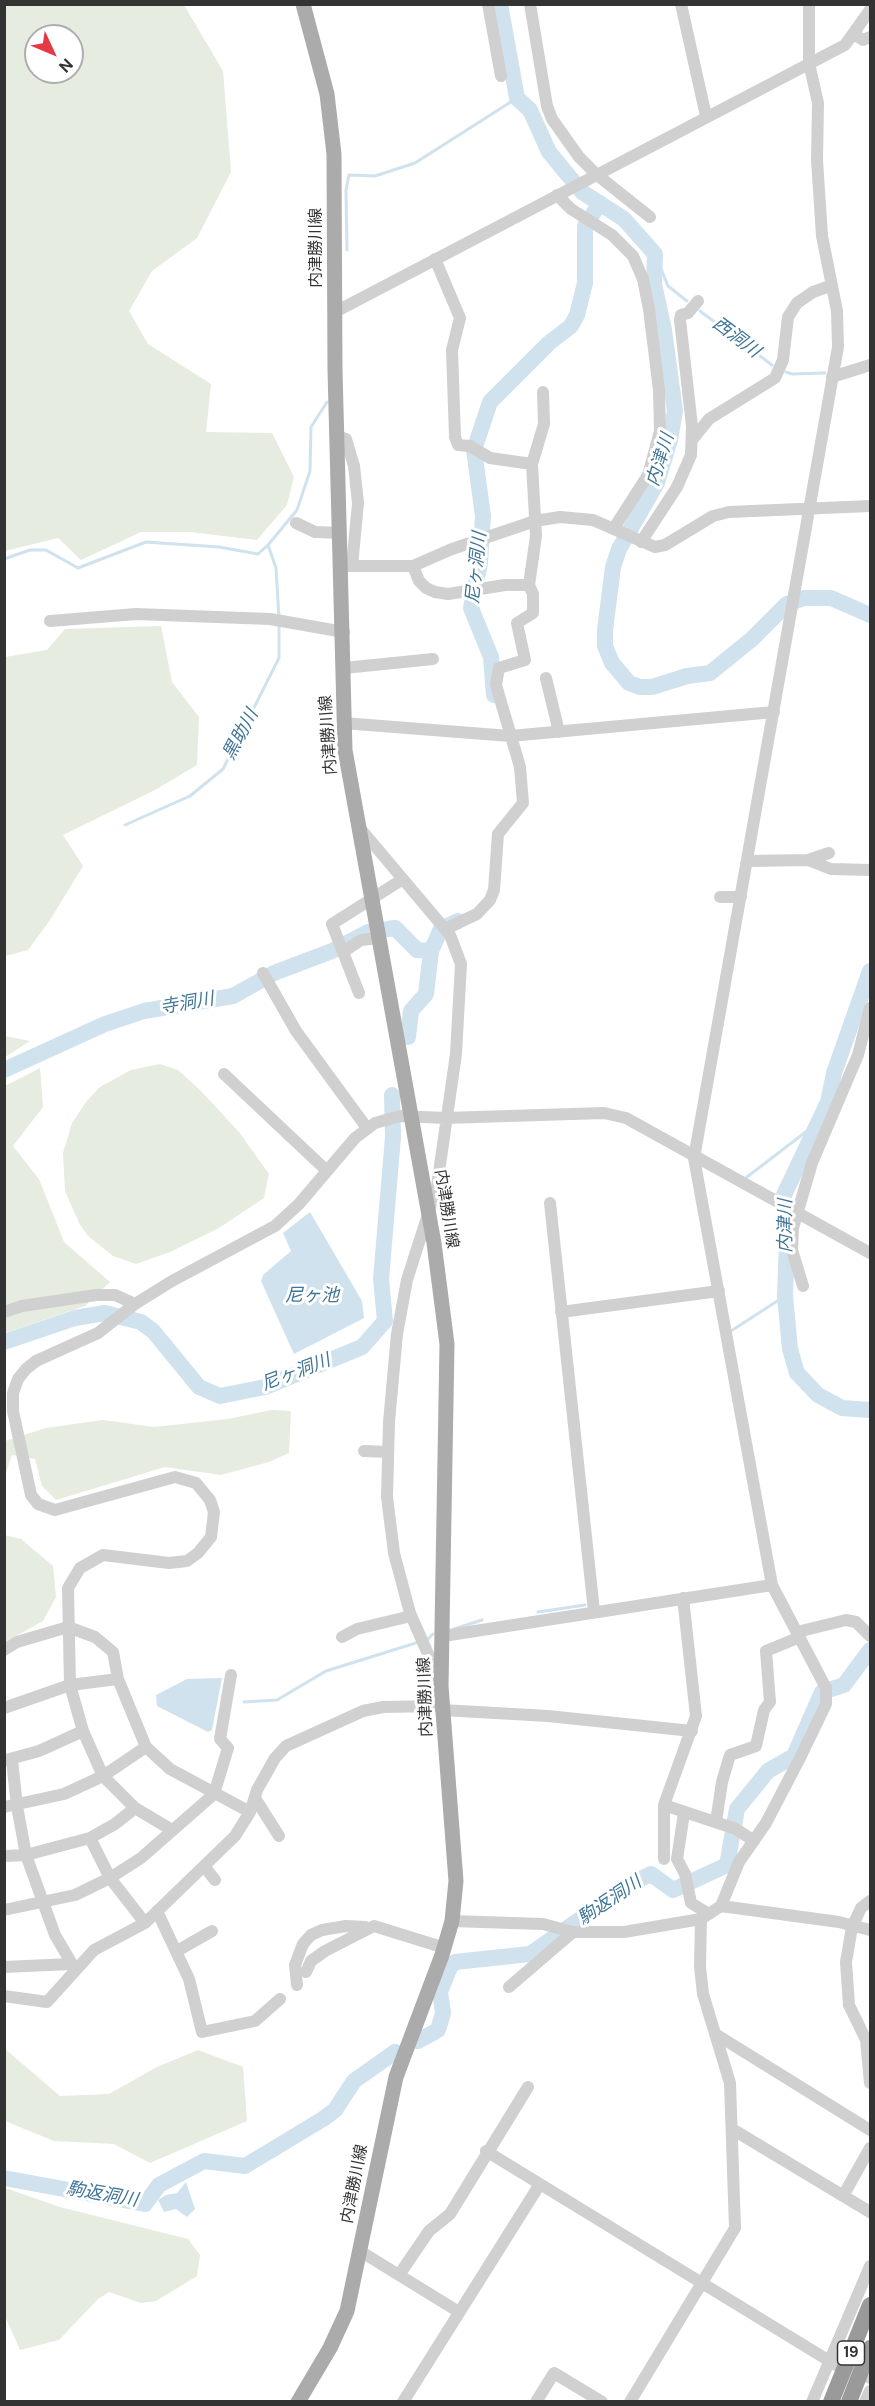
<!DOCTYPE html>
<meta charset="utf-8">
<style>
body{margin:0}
#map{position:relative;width:875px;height:2406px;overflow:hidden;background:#fff;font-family:"DM Sans",sans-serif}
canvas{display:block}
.frame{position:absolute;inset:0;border:6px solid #333;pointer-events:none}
.north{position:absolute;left:24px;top:24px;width:60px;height:60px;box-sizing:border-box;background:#fff;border:2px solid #adadad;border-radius:50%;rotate:134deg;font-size:16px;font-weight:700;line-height:24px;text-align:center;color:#333}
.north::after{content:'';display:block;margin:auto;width:21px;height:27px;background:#e63946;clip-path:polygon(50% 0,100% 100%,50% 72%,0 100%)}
</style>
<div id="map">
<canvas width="875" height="2406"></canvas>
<div class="frame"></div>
<div class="north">N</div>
</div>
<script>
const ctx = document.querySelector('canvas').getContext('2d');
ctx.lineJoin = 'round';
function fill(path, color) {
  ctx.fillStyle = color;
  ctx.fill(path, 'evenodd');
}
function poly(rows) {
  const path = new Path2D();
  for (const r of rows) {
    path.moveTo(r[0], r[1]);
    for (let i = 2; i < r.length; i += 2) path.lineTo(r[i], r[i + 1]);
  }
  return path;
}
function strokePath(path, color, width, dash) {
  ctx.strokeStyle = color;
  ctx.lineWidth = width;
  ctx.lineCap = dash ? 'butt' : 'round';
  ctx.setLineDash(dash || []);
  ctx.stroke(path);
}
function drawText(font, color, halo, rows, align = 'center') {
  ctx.font = font + ' "DM Sans","Noto Sans JP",sans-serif';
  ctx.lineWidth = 6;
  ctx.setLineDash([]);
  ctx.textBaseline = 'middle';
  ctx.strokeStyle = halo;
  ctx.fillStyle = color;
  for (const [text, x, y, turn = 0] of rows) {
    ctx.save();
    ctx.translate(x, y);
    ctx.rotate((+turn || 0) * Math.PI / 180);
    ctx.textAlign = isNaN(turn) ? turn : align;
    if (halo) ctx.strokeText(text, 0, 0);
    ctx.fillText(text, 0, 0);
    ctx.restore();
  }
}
fill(poly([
 [4,5,184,5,223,71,231,172,197,238,152,271,129,311,148,344,211,384,206,432,272,433,294,477,287,505,257,540,190,532,141,532,81,560,58,538,5,551],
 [36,36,72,36,72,72,36,72],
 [161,626,172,682,199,717,197,765,155,790,63,835,83,866,50,920,28,950,5,956,5,657,47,650,65,629],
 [5,1036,30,1041,5,1057],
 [160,1064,178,1070,201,1091,239,1132,269,1174,264,1198,219,1228,170,1252,136,1264,113,1256,88,1236,79,1223,65,1191,63,1153,72,1123,86,1102,100,1087,131,1070],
 [40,1068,43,1107,13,1146,39,1179,64,1242,110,1282,85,1306,5,1333,5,1086],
 [271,1410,291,1411,289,1453,269,1462,221,1475,165,1467,56,1500,42,1486,35,1459,12,1455,5,1475,5,1441,46,1428,103,1420,154,1427,228,1419],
 [4,1535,21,1539,53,1566,56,1597,43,1621,5,1642],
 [4,2048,60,2096,109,2094,157,2067,198,2050,243,2067,247,2121,150,2163,114,2144,54,2141,5,2121],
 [5,2188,60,2207,188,2239,200,2255,197,2276,156,2301,141,2303,109,2292,98,2299,59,2340,20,2350,5,2316]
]), '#e6ecdf');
fill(poly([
 [310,1212,362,1301,364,1318,294,1354,261,1281,263,1275,291,1251,283,1233],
 [222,1678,212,1730,208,1732,157,1706,156,1695,187,1679],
 [186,2182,195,2209,187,2217,176,2209,164,2212,158,2200,166,2195,177,2193]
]), '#cfe2ee');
strokePath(poly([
 [347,250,346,190,349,175,375,176,415,163,517,98],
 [655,254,668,286,687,301],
 [700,311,772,365],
 [786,372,792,374,825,373],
 [4,559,30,550,46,550,78,568,146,542,219,547,258,554,268,545],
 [279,618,276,568,268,545,297,510,310,471,311,427,327,402],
 [125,825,190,796,223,769,279,658,279,624],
 [747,1177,820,1121],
 [731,1331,785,1296],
 [538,1612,585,1605],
 [454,1629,482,1620],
 [428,1639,433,1634],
 [244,1702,277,1700,326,1671,419,1642]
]), '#cfe2ee', 3);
strokePath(poly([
 [500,4,517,98,530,110,549,152,582,192,624,219,655,254,654,284,664,330,675,411,670,440,657,483,619,549,613,567,605,630,605,646,612,663,629,683,640,687,652,687,687,676,710,673,752,639,787,604,804,598,831,598,870,615],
 [494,695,491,657,471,608,480,563,483,516,474,450,490,402,549,343,571,326,577,315,585,283,585,226,600,203],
 [388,929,395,928,417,950,431,951],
 [870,971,834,1073,828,1102,783,1197,788,1214,785,1296,790,1349,797,1373,818,1395,842,1408,870,1410],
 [408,1037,411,1011,426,994,431,951,441,929,458,921],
 [4,1070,105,1024,144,1011,233,996,274,973,332,951,368,932],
 [4,1342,75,1318,105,1313,141,1322,153,1331,199,1387,220,1396,265,1387,362,1347,385,1321,381,1279,393,1137,392,1095],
 [418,2041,438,2030,443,2013,440,1992,450,1967,455,1962,530,1954,632,1883,651,1874,673,1890,727,1865,737,1809,768,1771,794,1756,822,1692,844,1685,870,1650],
 [4,2178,145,2204,159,2185,204,2161,245,2166,323,2119,335,2110,354,2081,395,2052]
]), '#cfe2ee', 16);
strokePath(poly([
 [488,4,501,76],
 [530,4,547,106,552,119,579,157,596,174,650,217],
 [681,4,706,116],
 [855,35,863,40,870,37],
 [557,195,571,209,612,235,633,256,643,279,649,309,659,390,660,431,648,475,614,528],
 [435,259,460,318,452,350,455,437,458,445,470,446,490,458,532,464],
 [335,312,845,45,870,10],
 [832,377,870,365],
 [337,436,346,439,354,466,358,503,352,566],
 [692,440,709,419,775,378,783,360,788,317,797,303,813,292,830,286],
 [296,523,315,532,340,533],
 [641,542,677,487,691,455,692,426,680,320,681,315,688,313,698,301],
 [341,566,413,566,452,549,535,521,560,517,593,520,655,547,665,545,713,516,729,512,870,506],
 [413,566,419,581,426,588,435,592,448,594,505,585,529,585,533,594,533,613,517,623,525,660,499,668,496,685,520,767,523,803,498,834,494,890,490,900,477,914,445,929],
 [529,585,536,536,532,464,544,424,543,392],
 [50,621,136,614,270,619,344,632],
 [344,668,433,659],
 [546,678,559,732],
 [343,723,510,736,774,712],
 [359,827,450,935,461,964,456,1054,437,1186,407,1280,397,1334,389,1422,387,1497,394,1553,410,1613,439,1679],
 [808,860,831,869,870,870],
 [748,861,808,860,829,853],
 [720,897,741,897],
 [343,952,361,940,379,938],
 [263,973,296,1031,367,1128],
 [359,993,332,924,403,879],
 [224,1074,327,1171],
 [550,1203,594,1611],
 [803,1286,792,1250,793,1228,812,1163,858,1055,870,1008],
 [4,1312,22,1306,96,1295,115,1295,135,1304],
 [561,1312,719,1291],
 [364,1451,388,1452],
 [797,1632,846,1620,856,1622,870,1636],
 [443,1636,772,1585],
 [342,1637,357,1629,411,1616],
 [4,1650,17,1642,68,1627,95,1637,113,1652,118,1679,146,1747,170,1769,250,1812],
 [4,1708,70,1685,118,1679],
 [442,1710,548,1716,692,1731],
 [6,1760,39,1751,83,1731],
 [12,1760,17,1806,26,1855,55,1935,75,1969],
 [255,1798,279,1836],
 [664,1805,736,1829,754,1841],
 [4,1807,64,1794,103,1776,146,1747],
 [684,1813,677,1859,685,1874,691,1903,709,1914],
 [716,1822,722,1782,730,1755,756,1746,764,1710,770,1702,766,1651,800,1637],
 [172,1830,135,1808,103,1776,83,1731,70,1685,68,1588,80,1568,103,1555,169,1563,187,1561,198,1553,211,1537,214,1512,210,1500,196,1483,175,1477,55,1510,38,1504,31,1495,13,1411,13,1393,18,1379,26,1369,36,1361,98,1333,135,1304,172,1281,275,1226,299,1204,355,1138,375,1123,400,1116,445,1118,604,1113,626,1118,870,1253],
 [90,1838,110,1878,145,1923],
 [4,1856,26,1855,90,1838,115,1824,135,1808],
 [664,1859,664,1805,696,1716,683,1598],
 [204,1866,215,1880],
 [870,1901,861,1908,852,1927,846,1962,849,2005,866,2040,870,2083],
 [721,1906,739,1862,766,1823,801,1756,826,1704,826,1688,772,1585,694,1158,838,347,837,311,822,236,817,160,818,103,809,63,809,4],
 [4,1910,75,1895,110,1878,141,1858,214,1794,228,1748,220,1739,231,1675],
 [157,1911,189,1979,202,2032,255,2021,280,1999],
 [452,1921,543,1924,573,1932,624,1932,701,1919,721,1906,839,1922,870,1930],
 [177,1951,212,1931],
 [4,1967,71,1964],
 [306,1972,311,1961,325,1951,374,1926,445,1948],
 [297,1985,295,1965,303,1944,311,1935,322,1930,346,1926,365,1927],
 [509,1987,573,1932],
 [4,1996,47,2002,94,1950,145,1923,235,1836,250,1812,257,1790,275,1758,286,1746,363,1711,383,1707,442,1706],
 [717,2035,870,2130],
 [732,2129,870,2212],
 [486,2151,836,2365],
 [843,2196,870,2148],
 [360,2251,459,2312],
 [399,2275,429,2231,450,2214,528,2087],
 [868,2377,870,2378],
 [403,2402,540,2184],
 [536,2402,554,2373,602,2402],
 [630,2402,735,2228,730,2083,703,1994,700,1967,701,1919],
 [812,2402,870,2266],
 [865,2402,870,2391]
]), '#d0d0d0', 12);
strokePath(poly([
 [298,2402,330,2348,347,2311,396,2077,442,1955,452,1921,456,1881,441,1686,447,1344,434,1243,345,750,335,370,334,154,327,94,303,4]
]), '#ababab', 15);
strokePath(poly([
 [831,2402,870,2305],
 [849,2402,870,2348]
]), '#9a9a9a', 16);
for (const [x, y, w] of [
 [851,2353,27]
]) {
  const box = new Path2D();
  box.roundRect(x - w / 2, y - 12, w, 24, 4.5);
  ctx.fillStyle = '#fff';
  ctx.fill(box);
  strokePath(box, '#333', 1.5);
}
drawText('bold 15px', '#333', null, [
 ["19",851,2353]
]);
drawText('16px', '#333', '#fff', [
 ["内津勝川線",317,248,-90],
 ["内津勝川線",329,735,-94],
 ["内津勝川線",446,1209,81],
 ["内津勝川線",426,1697,-92],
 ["内津勝川線",355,2184,-79]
]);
drawText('italic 18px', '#3f7597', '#fff', [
 ["西洞川",736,338,37],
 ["内津川",661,460,-73],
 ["尼ヶ洞川",477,568,-84],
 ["黒助川",241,735,-62],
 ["寺洞川",187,1004,-10],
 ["内津川",786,1226,-90],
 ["尼ヶ池",312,1296],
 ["尼ヶ洞川",296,1373,-21],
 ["駒返洞川",610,1901,-34],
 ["駒返洞川",102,2195,10]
]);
</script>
